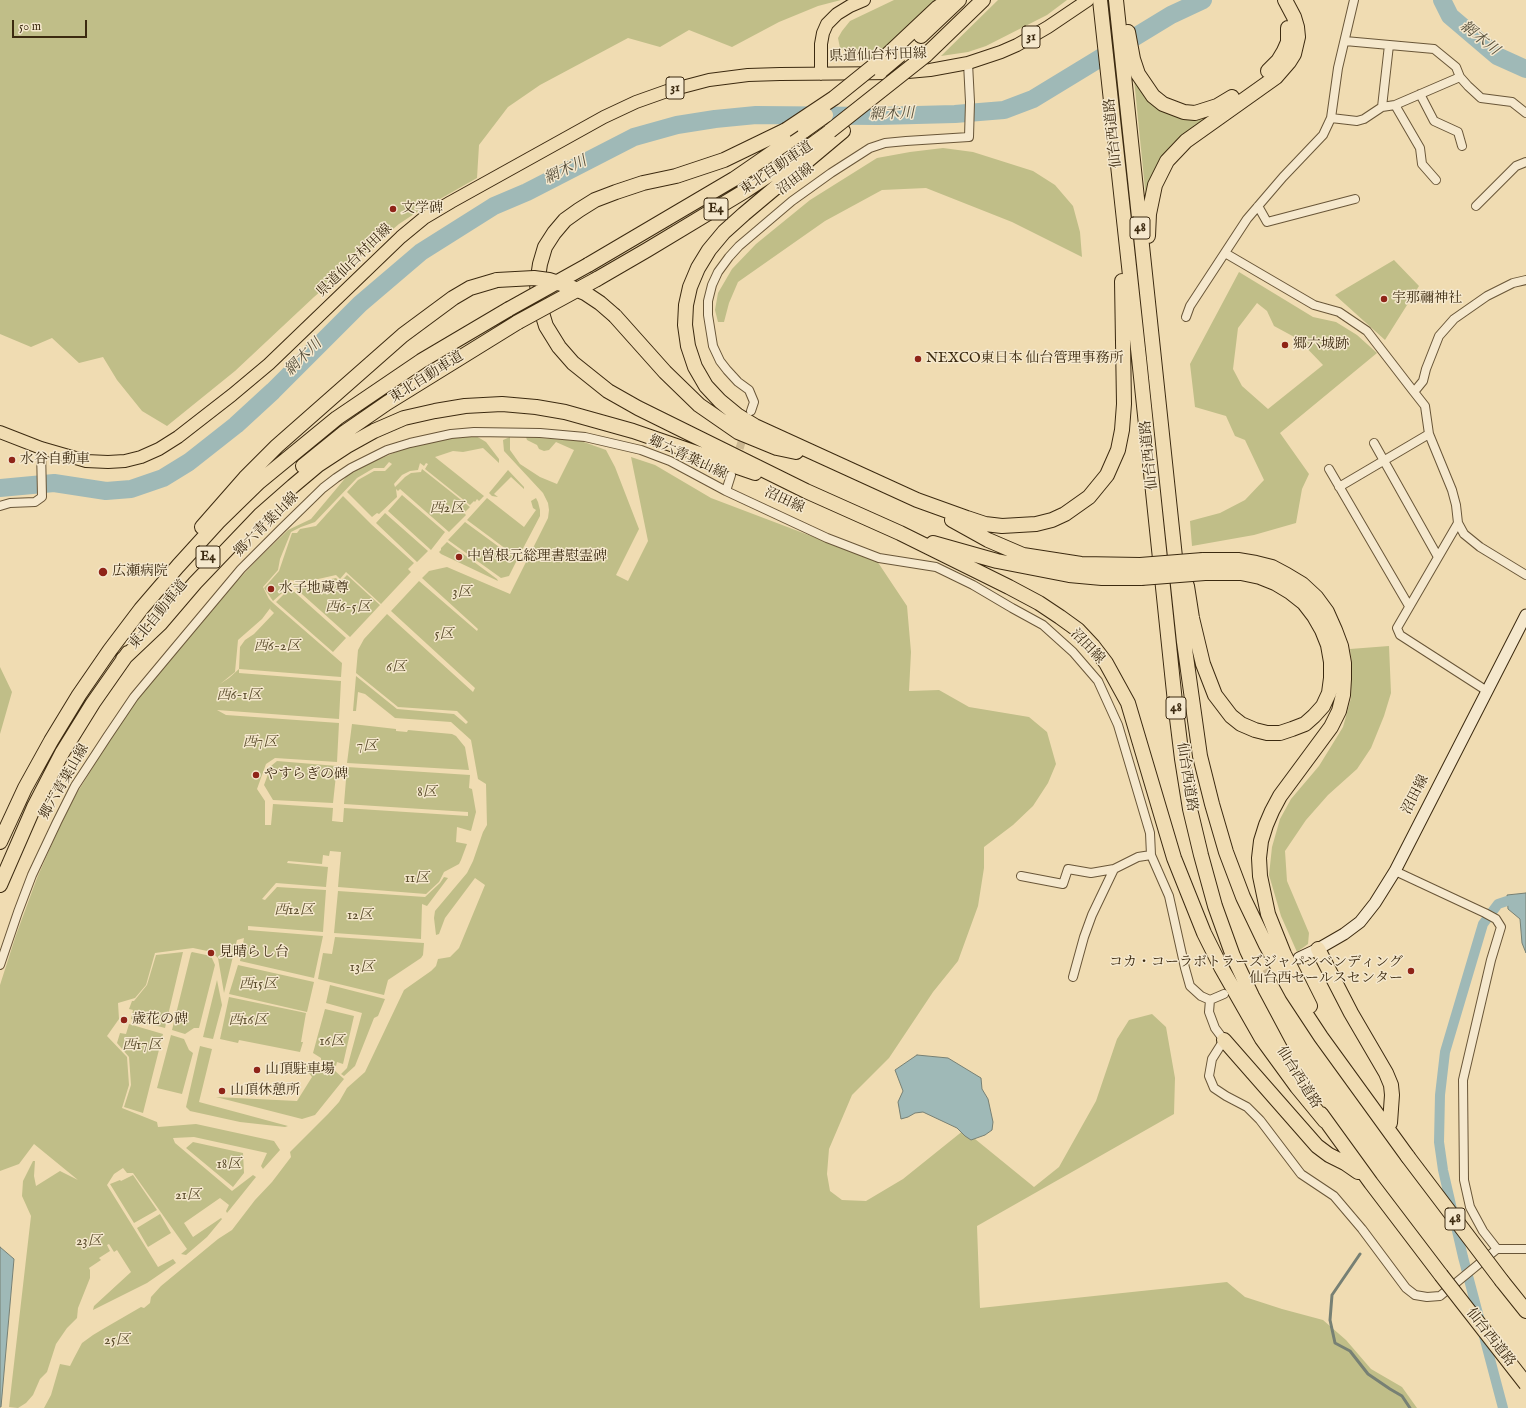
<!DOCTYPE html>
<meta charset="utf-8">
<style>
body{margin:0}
#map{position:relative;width:1526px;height:1408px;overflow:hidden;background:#f0dcb2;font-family:"IM FELL English",serif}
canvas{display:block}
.scale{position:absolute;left:12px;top:20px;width:75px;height:18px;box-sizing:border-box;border:2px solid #3c2a10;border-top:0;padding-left:5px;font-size:12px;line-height:14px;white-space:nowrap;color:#3c2a10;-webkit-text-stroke:3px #f5e8cd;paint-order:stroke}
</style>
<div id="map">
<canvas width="1526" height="1408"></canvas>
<div class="scale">50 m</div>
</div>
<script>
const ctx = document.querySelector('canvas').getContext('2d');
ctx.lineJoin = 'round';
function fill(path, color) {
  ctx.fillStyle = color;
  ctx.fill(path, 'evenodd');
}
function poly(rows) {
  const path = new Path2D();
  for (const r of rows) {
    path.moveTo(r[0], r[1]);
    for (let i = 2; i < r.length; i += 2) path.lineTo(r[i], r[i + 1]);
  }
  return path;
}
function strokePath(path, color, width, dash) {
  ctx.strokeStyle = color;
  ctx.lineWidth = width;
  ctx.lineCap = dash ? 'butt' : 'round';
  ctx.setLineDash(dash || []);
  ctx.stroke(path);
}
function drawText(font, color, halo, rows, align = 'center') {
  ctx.font = font + ' "IM FELL English","Noto Serif JP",serif';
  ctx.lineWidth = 3;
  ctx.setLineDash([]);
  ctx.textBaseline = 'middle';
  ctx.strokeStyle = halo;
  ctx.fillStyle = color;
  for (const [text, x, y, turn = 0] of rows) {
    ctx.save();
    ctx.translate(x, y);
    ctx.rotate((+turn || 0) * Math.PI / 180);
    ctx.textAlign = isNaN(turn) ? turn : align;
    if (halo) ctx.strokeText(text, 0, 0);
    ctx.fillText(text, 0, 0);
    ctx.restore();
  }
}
fill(poly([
 [0,0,841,0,818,6,779,22,732,47,689,30,660,47,628,38,540,85,508,107,479,145,477,178,417,212,399,224,314,297,235,371,167,426,142,411,117,380,103,357,79,363,52,338,31,347,0,334],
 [894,0,938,0,872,59,849,55,840,48,838,38,842,31,850,21],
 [998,0,1067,0,1047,15,986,46,968,52,941,56],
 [1134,79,1145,98,1159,110,1174,116,1189,119,1209,118,1146,199],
 [943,148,973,152,1033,171,1055,185,1073,206,1080,232,1082,257,1012,222,926,188,882,190,825,221,738,282,729,303,724,322,718,322,715,310,718,293,732,269,756,244,810,200,877,158,910,152],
 [1394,260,1419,286,1385,340,1335,295],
 [1239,272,1313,317,1336,322,1357,335,1377,353,1280,433,1309,474,1302,489,1296,523,1254,535,1192,546,1190,521,1220,513,1245,500,1264,480,1245,440,1235,436,1226,416,1195,407,1190,364],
 [1257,303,1267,311,1274,326,1298,339,1323,365,1268,409,1242,386,1233,369,1238,328],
 [468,436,476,436,486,442,499,459,499,463,483,448,463,452,453,451,435,457,484,496,479,501,477,499,475,502,474,501,470,505,425,469,428,464,426,463,424,466,420,463,418,470,410,471,402,475,394,484,395,487,405,477,411,473,421,472,422,469,470,507,464,513,466,515,449,532,400,489,398,491,396,489,397,497,379,514,377,513,372,517,347,492,358,480,374,471,385,471,392,464,389,462,384,468,374,468,357,478,315,522,301,527,291,532,280,559,278,570,263,587,269,599,273,603,342,663,341,677,239,669,239,673,341,681,339,719,217,710,226,715,339,723,337,762,275,758,266,764,257,789,265,801,265,825,271,825,273,804,333,808,332,821,341,822,343,822,344,808,468,816,468,812,344,804,347,767,470,775,469,788,472,789,476,812,471,831,457,827,456,842,467,844,461,860,459,864,444,872,439,882,426,894,338,887,341,852,330,851,329,856,323,855,322,864,288,861,287,863,328,867,326,887,276,883,262,899,265,900,277,887,326,890,323,932,248,926,248,930,323,936,314,978,240,961,244,938,237,940,224,993,218,958,212,952,193,948,155,953,146,985,135,998,118,1003,119,1019,107,1036,127,1057,129,1085,122,1108,157,1122,158,1127,196,1124,274,1141,280,1150,263,1169,261,1166,267,1153,194,1137,173,1138,175,1143,232,1191,253,1175,256,1177,227,1213,226,1211,229,1205,220,1198,184,1223,193,1237,221,1218,222,1219,207,1237,186,1255,181,1254,187,1249,133,1173,127,1173,123,1168,114,1174,107,1185,158,1267,173,1259,176,1263,147,1283,93,1310,94,1306,131,1272,117,1250,114,1252,109,1244,107,1245,110,1251,99,1258,101,1260,89,1268,90,1270,90,1278,78,1308,77,1318,67,1328,56,1344,47,1372,40,1379,33,1395,26,1403,18,1408,9,1407,31,1216,22,1196,23,1181,33,1161,35,1161,34,1176,36,1186,60,1171,78,1180,34,1144,19,1164,0,1171,0,985,16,935,37,878,59,828,75,796,120,724,138,699,238,580,259,558,288,530,311,519,347,476,370,463,401,450,433,441],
 [271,607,270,609,274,613,254,634,245,640,240,647,239,669,229,678,220,684,235,672,238,640,262,619],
 [510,437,510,450,520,464,540,477,557,484,574,450,556,442,549,450,544,451,539,449,537,445,527,440,526,437,581,441,606,450,615,467,639,529,616,575,628,581,648,541,631,457,655,465,711,498,877,561,907,606,911,652,909,691,939,690,969,707,1029,717,1047,732,1056,764,1048,783,1033,806,1013,825,984,847,984,868,978,906,958,961,933,992,889,1058,852,1095,829,1149,827,1174,830,1191,842,1200,866,1201,903,1179,964,1130,1034,1187,1059,1167,1096,1101,1117,1039,1129,1020,1152,1014,1166,1027,1175,1078,1174,1114,977,1226,980,1308,1227,1282,1245,1297,1282,1309,1323,1320,1346,1340,1371,1369,1402,1387,1417,1408,44,1408,51,1395,60,1364,70,1366,74,1358,82,1343,93,1335,103,1329,141,1307,144,1308,150,1303,151,1297,161,1286,218,1239,232,1230,255,1200,272,1182,291,1157,290,1152,328,1114,339,1102,347,1088,365,1072,404,990,431,971,436,966,438,959,450,957,459,948,485,885,475,878,445,918,439,934,436,935,434,918,435,911,467,873,473,861,483,832,487,825,486,784,478,779,471,740,451,722,395,718,365,694,358,692,356,711,353,711,356,676,397,709,454,714,466,724,468,722,457,711,398,707,356,673,358,650,364,639,387,614,473,692,475,688,391,611,419,581,477,631,478,629,422,578,429,571,447,567,510,594,548,518,549,510,548,503,543,493,504,451,503,440],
 [508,470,524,487,524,489,511,477,494,494,498,497,492,496,489,493],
 [402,495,445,532,431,550,388,511],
 [343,496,372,525,414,563,408,569,411,572,381,604,346,572,340,579,336,575,305,582,290,580,289,587,273,601,264,588,279,571,292,533,297,533,300,529,316,526],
 [487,498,524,527,536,510,533,508,531,501,536,498,538,502,540,510,540,516,518,558,467,520],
 [385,513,428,551,417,562,376,523],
 [465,522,517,560,509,576,501,578,448,540],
 [447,542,497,579,498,581,441,554,439,552,441,550,441,548],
 [347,575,380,605,350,637,293,586,293,584,304,585,336,578,340,582],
 [290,588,346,638,333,652,276,602],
 [1389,646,1391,693,1384,716,1371,748,1357,769,1328,795,1306,820,1285,851,1287,881,1309,933,1308,944,1297,952,1281,916,1269,875,1272,847,1280,819,1291,799,1319,766,1343,727,1351,698,1352,663,1350,649],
 [0,667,12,692,0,734],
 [352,724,396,729,396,731,407,732,408,730,452,734,456,736,465,747,469,770,347,763],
 [277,761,337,766,333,803,273,800,264,785,271,766],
 [444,877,448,878,427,906,422,904,421,939,334,933,338,891,425,897,440,883],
 [335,937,424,943,423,955,421,958,388,980,384,995,318,979,323,953,332,954],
 [183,952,165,1028,131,1019,133,1010,129,1009,132,1001,134,1001,147,985,156,955],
 [192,952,211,956,215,965,199,1028,194,1028,185,1034,172,1030,191,953],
 [238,965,314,982,307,1012,229,994],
 [217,980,222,1005,213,1039,203,1037],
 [330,985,385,999,378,1016,374,1018,355,1066,344,1076,341,1074,347,1068,362,1013,326,1003],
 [229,997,306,1013,301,1042,303,1042,300,1052,239,1040,238,1043,220,1039],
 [325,1009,354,1016,343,1064,337,1062,336,1066,321,1060,321,1058,313,1053],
 [129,1024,163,1034,143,1113,124,1107,131,1085,129,1057,117,1043,120,1033,126,1034],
 [171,1035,184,1039,189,1050,193,1053,182,1094,157,1088],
 [200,1046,212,1049,199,1102,288,1126,285,1127,240,1122,190,1111,186,1107],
 [301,1063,328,1075,334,1070,344,1079,315,1115,302,1119,216,1097,297,1101,312,1077],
 [193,1142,243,1153,244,1173,233,1187,186,1148],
 [133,1175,157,1210,134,1223,110,1184,120,1180,121,1181],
 [160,1214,171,1233,148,1247,137,1228]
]), '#c0be88');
const water = poly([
 [1526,893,1526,953,1522,943,1520,919,1508,909,1507,895,1526,893],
 [917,1055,948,1058,981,1078,982,1089,988,1099,993,1122,992,1130,985,1135,971,1140,965,1136,957,1128,923,1112,915,1113,908,1117,901,1119,898,1102,903,1091,895,1070,917,1055],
 [0,1247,14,1259,1,1407,0,1407,0,1247]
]);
fill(water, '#9fb9b7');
strokePath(water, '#778074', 1);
strokePath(poly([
 [1360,1254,1332,1295,1330,1320,1335,1343,1350,1351,1368,1374,1390,1389,1402,1396,1410,1408]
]), '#778074', 3);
strokePath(poly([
 [1503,1408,1463,1257,1443,1170,1439,1142,1440,1095,1445,1052,1483,924,1498,904,1507,901]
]), '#9fb9b7', 10);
strokePath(poly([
 [1442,0,1450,16,1497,56,1526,69],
 [0,488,54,483,106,491,131,489,163,478,189,462,236,425,273,391,360,304,421,252,494,206,527,192,634,137,677,125,715,119,756,115,878,116,955,114,1004,110,1033,99,1171,15,1203,0]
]), '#9fb9b7', 18);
strokePath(poly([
 [736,460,745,431],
 [1243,985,1281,966]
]), '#ccb892', 8, [8, 4]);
const street = poly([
 [1345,41,1434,49,1456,67,1460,77,1468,86,1481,98,1512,102,1526,113],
 [1420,94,1434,121,1458,132,1462,146],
 [1395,105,1420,148,1422,164,1436,180],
 [1382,107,1389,45],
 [1331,118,1357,121,1364,119,1382,107,1395,105,1460,77],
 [1258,206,1267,222,1355,199],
 [1476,206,1516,166,1526,162],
 [1225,253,1314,305,1339,312,1367,331,1414,392],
 [1526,280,1513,283,1487,296,1454,319,1439,336,1426,369,1423,381,1414,392,1425,406,1429,434,1452,490,1456,505,1458,523,1464,534,1480,547,1526,575],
 [1186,317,1190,306,1247,219,1283,177,1323,135,1331,118,1338,68,1354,0],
 [751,411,754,402,749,390,738,382,727,370,720,361,713,346,708,315,708,301,712,285,718,272,729,257,739,246,792,201,831,173,870,148,885,143,906,141,969,137,970,102,968,63],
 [1374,443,1438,557],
 [1329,469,1409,606],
 [1339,487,1429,434],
 [726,491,731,475],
 [0,506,10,503,35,502,42,497,41,448],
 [1458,523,1397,628,1400,635,1487,691],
 [1395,871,1485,913,1496,919,1501,927,1491,960,1463,1080,1464,1180,1470,1207,1483,1231,1497,1249],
 [1021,876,1063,884,1068,869,1091,873,1114,869],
 [0,965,18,912,32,875,57,822,75,786,107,737,134,697,174,649,241,569,281,529,323,488,336,478,351,468,387,450,410,443,451,434,474,432,540,433,585,437,641,450,670,461,726,491,827,538,879,558,936,567,973,585,1012,608,1043,625,1073,652,1098,681,1118,725,1150,833,1151,855,1169,896,1185,968,1190,986,1201,996,1210,1000,1224,994],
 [1073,977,1084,937,1092,915,1114,869,1138,857,1151,855],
 [1210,1000,1209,1012,1215,1028,1224,1040,1212,1059,1209,1076,1214,1088,1226,1096,1247,1107,1260,1120,1301,1174,1334,1196,1362,1229,1406,1288,1415,1295,1427,1297,1440,1296,1497,1249,1526,1249]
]);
const secondary = poly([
 [1299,958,1318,949,1344,934,1360,922,1375,903,1395,871,1526,615]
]);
const primary = poly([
 [821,74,821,44,823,33,827,24,837,14,850,6,864,0],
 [0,432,41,448,86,461,108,462,125,461,141,457,159,449,178,437,232,395,269,364,401,237,424,218,451,202,604,117,636,102,667,91,709,80,748,75,780,74,897,73,930,70,968,63,1001,52,1017,45,1048,27,1088,0]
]);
const highway = poly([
 [1100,0,1139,358,1175,702,1182,759,1190,809,1201,855,1215,906,1233,956,1252,996,1284,1056],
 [1116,0,1184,642,1200,756,1212,804,1226,852,1243,897,1266,945,1292,993,1321,1037,1408,1157],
 [1128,32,1133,59,1138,74,1153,96,1163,104,1184,112,1195,113,1217,106,1232,97],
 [921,36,959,0],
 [926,55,983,0],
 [886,56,937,8,949,0],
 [1268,71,1278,61,1284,51,1288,42,1288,28],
 [786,130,724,160,676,176,643,183,616,192,595,200,579,210,565,220,554,233,545,247,540,264,537,284,539,303,546,326,559,347,573,363,608,391,638,408,806,491,900,533,1009,587,1039,603,1060,617,1078,630,1093,646,1106,663,1128,703,1174,858,1204,933,1221,967,1262,1039,1297,1087,1325,1121],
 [843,131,744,214,724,232,709,250,698,268,690,287,686,305,685,325,688,346,695,367,706,386,720,401,737,415,755,426,917,500,967,518,985,524,1002,526,1036,524,1052,520,1065,514,1089,497,1107,475,1118,450,1122,430,1124,404,1122,281],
 [1148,236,1149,214,1155,185,1167,161,1186,141,1276,77,1289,62,1294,54,1298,37,1297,27,1294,17,1285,0],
 [588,265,734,179,805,130],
 [597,279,647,250,745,191,787,163,828,133],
 [615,316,665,372,699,405,738,432,777,448,796,452],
 [303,466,345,432,387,403,518,322],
 [952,520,988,540,1023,555,1081,564,1140,565],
 [202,527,245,478,277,446,403,335,453,298,470,288,497,280],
 [933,543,997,561,1069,575,1102,578,1141,578],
 [1203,560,1238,560,1256,563,1272,567,1287,575,1302,584,1316,597,1327,612,1335,630,1341,646,1344,663,1344,679,1343,695,1339,711,1331,727,1280,796,1272,811,1266,825,1261,841,1259,858,1260,876,1268,914,1284,954,1310,1006],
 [1187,586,1192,618,1203,664,1215,695,1231,716,1241,724,1255,730,1267,733,1280,733,1292,729,1305,724,1314,716,1323,706,1329,693,1331,678,1331,662,1328,645,1322,630,1314,616,1304,603,1290,592,1275,583,1260,577,1241,573,1205,573],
 [123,659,160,624,195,583,260,515,293,486,318,465,347,446,374,431,404,418,435,411,465,406,502,404,536,407,565,412,633,431,755,473],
 [0,842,25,788,51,741,79,695,110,650,141,609,178,566,218,522,259,482,337,418,421,361,509,309],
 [0,885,34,807,62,753,93,703,128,653],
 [1318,949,1351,1013,1386,1073,1391,1085,1392,1095,1390,1123],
 [1224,1040,1317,1146,1329,1155,1345,1163,1358,1172],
 [1321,1114,1371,1183,1441,1275],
 [1502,1281,1526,1311]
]);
strokePath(street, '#695638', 10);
strokePath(secondary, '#3c2a10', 13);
strokePath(primary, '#3c2a10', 14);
strokePath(highway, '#3c2a10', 16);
strokePath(street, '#f5e8cd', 8);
strokePath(secondary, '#f5e8cd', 11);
strokePath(primary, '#f0dcb2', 12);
strokePath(highway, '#f0dcb2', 14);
const highwayBridge = poly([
 [881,71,900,55],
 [786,130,834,98,886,56],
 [805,130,826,115],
 [830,131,926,55],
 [497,280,534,278,549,280,568,286,585,293,600,303,615,316],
 [509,309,588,265],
 [518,322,597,279],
 [1140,565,1203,560],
 [1141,578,1205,573],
 [1408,1157,1502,1281],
 [1441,1275,1526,1384]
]);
strokePath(highwayBridge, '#3c2a10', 16, []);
strokePath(highwayBridge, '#f0dcb2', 14);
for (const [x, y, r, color] of [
 [393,209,4,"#8f2418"],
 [1384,299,4,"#8f2418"],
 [1285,345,4,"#8f2418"],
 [918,359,4,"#8f2418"],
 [12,460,4,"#8f2418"],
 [459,557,4,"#8f2418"],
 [103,572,5,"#8f2418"],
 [271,589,4,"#8f2418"],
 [256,775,4,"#8f2418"],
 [211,953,4,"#8f2418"],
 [1411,971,4,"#8f2418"],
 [124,1020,4,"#8f2418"],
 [257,1070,4,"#8f2418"],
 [222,1091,4,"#8f2418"]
]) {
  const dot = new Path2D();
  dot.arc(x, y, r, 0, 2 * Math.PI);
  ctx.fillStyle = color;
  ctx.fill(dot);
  strokePath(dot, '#f5e8cd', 1.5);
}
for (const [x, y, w] of [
 [1031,37,18],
 [675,88,18],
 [716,209,24],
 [1140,228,20],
 [208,557,24],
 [1176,708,20],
 [1455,1219,20]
]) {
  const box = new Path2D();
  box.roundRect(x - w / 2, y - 11, w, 22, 3);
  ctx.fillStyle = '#f5e8cd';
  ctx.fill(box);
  strokePath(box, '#3c2a10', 1);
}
drawText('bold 13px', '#3c2a10', null, [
 ["31",1031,37],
 ["31",675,88],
 ["E4",716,209],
 ["48",1140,228],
 ["E4",208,557],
 ["48",1176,708],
 ["48",1455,1219]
]);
drawText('14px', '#3c2a10', '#f5e8cd', [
 ["県道仙台村田線",878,56,-2],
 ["仙台西道路",1114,133,-96],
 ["東北自動車道",777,169,-34],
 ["沼田線",796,180,-37],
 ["県道仙台村田線",355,261,-44],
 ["東北自動車道",427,378,-32],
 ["仙台西道路",1150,455,-96],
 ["郷六青葉山線",687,458,25],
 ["沼田線",784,501,25],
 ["郷六青葉山線",267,525,-45],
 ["東北自動車道",159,615,-51],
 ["沼田線",1087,647,46],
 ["仙台西道路",1186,777,81],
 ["郷六青葉山線",65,782,-60],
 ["沼田線",1416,795,-63],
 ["仙台西道路",1298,1078,58],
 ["仙台西道路",1490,1338,52]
]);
drawText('14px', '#3c2a10', '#f5e8cd', [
 ["文学碑",401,209],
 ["宇那禰神社",1392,299],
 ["郷六城跡",1293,345],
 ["NEXCO東日本 仙台管理事務所",926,359],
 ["水谷自動車",20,460],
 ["中曽根元総理書慰霊碑",467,557],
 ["広瀬病院",112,572],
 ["水子地蔵尊",279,589],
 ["やすらぎの碑",264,775],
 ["見晴らし台",219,953],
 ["コカ・コーラボトラーズジャパンベンディング",1403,963,"right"],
 ["仙台西セールスセンター",1403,979,"right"],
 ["歳花の碑",132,1020],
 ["山頂駐車場",265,1070],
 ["山頂休憩所",230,1091]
], 'left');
drawText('italic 14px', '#5d4f2e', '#f5e8cd', [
 ["西2区",447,509],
 ["3区",462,593],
 ["西6-5区",348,608],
 ["5区",444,635],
 ["西6-2区",277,647],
 ["6区",396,668],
 ["西6-1区",239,696],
 ["西7区",260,743],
 ["7区",367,747],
 ["8区",427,793],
 ["11区",417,879],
 ["西12区",294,911],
 ["12区",360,916],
 ["13区",362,968],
 ["西15区",258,985],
 ["西16区",248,1021],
 ["16区",332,1042],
 ["西17区",142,1046],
 ["18区",229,1165],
 ["21区",188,1196],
 ["23区",89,1242],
 ["25区",117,1341]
]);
drawText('italic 15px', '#554e3a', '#f5e8cd', [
 ["網木川",1479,39,39],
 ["網木川",892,115,-2],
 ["網木川",566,171,-26],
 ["網木川",304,358,-45]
]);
</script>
